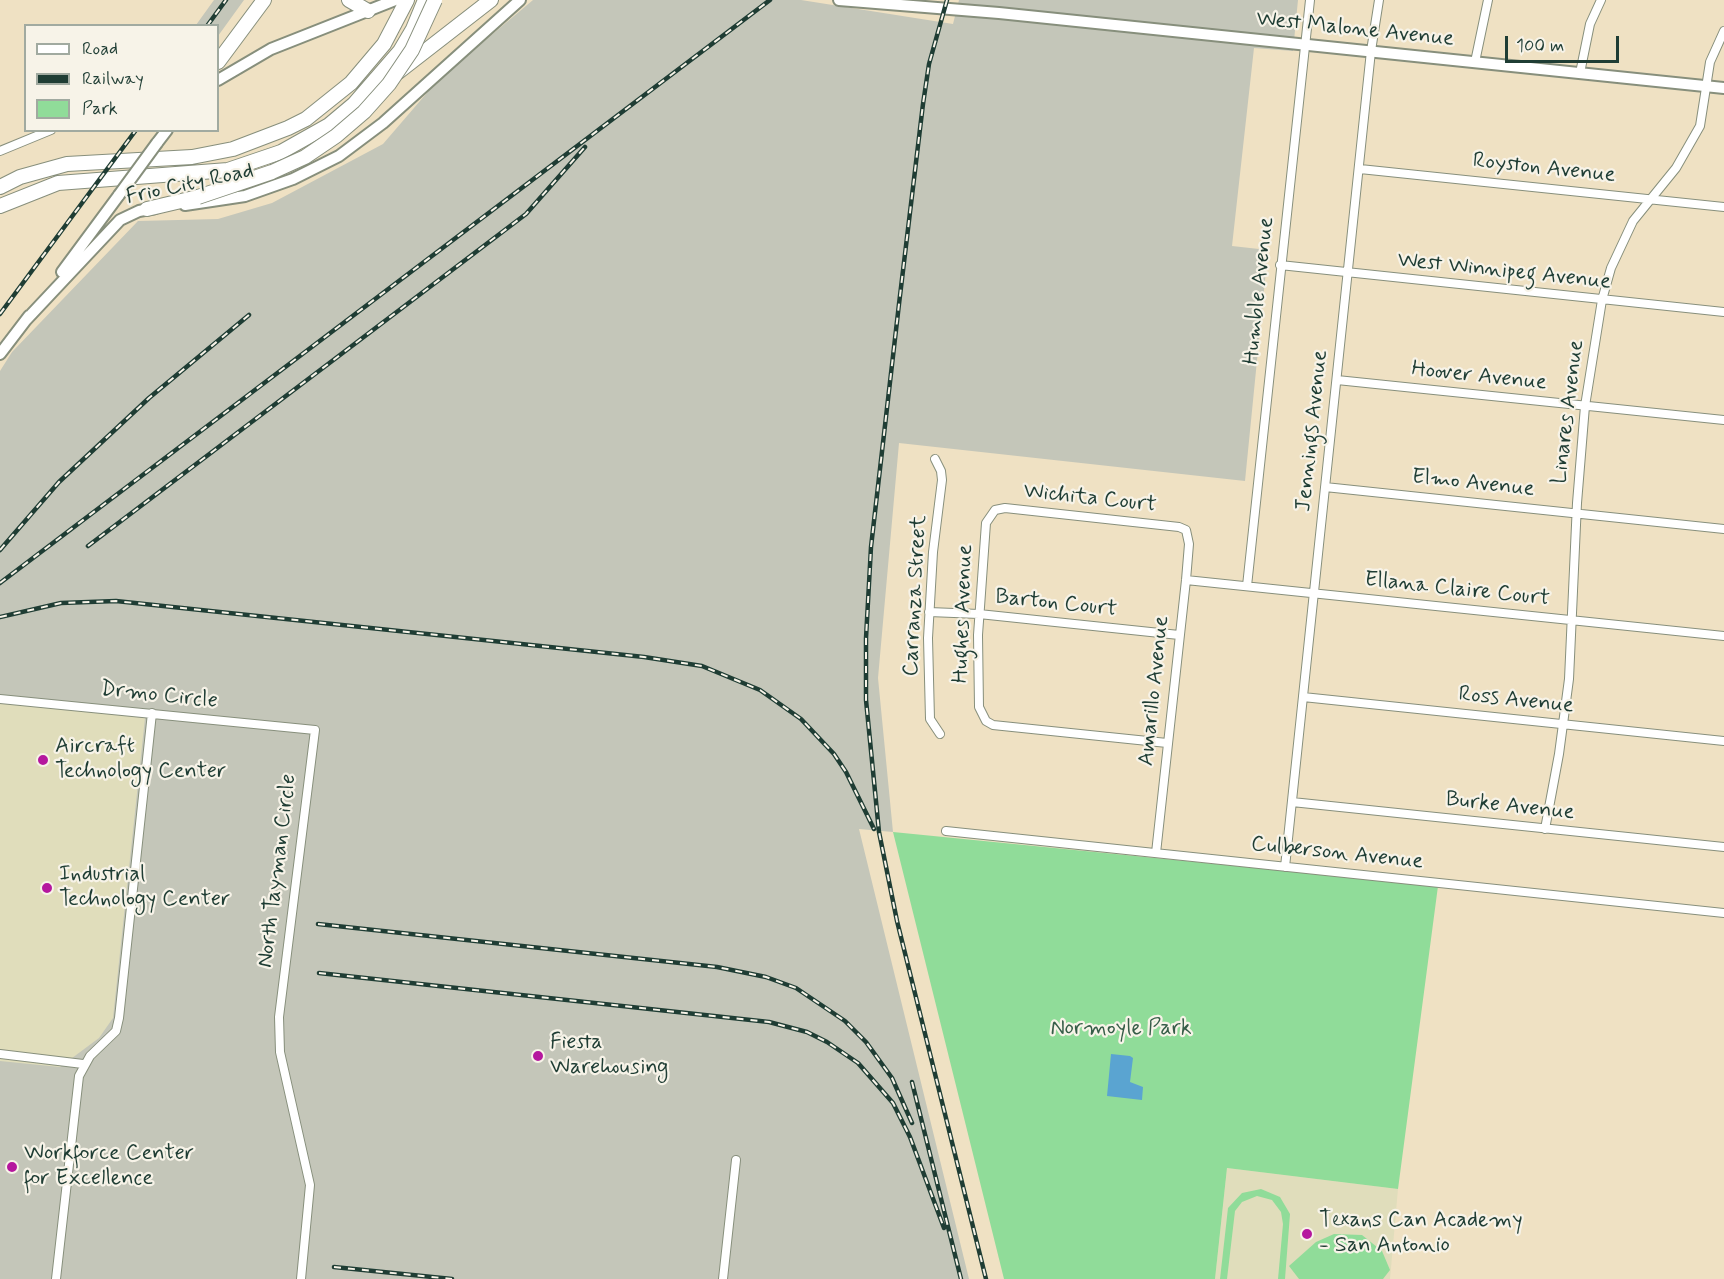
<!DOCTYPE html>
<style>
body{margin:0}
#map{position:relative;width:1724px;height:1279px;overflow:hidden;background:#efe1c3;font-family:Mynerve,sans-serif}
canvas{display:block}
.legend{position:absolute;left:24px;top:24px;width:195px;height:108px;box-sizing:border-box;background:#f7f3e8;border:2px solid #a1aaa0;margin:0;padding:8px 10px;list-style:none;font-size:18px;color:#1f3d34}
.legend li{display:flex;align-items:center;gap:12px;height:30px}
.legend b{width:30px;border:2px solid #a1aaa0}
.scale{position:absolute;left:1505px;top:36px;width:114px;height:27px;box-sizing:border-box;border:3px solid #1f3d34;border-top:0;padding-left:8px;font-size:18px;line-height:21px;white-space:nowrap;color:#1f3d34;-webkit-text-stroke:4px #f7f3e8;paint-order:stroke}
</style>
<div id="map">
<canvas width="1724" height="1279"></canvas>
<ul class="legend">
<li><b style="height:8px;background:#fff"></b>Road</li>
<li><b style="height:8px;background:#1f3d34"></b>Railway</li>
<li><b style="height:16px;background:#90dc99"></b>Park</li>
</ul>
<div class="scale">100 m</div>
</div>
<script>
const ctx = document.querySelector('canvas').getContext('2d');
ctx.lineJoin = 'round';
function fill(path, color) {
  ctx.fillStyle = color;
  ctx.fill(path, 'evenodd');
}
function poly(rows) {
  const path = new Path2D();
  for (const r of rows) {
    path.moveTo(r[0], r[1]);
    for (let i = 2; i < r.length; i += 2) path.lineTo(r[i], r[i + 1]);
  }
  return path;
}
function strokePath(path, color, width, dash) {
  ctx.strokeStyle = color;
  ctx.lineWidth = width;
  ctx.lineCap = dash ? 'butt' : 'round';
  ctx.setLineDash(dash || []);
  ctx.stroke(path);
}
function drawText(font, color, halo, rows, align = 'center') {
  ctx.font = font + ' Mynerve,sans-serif';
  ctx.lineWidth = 4.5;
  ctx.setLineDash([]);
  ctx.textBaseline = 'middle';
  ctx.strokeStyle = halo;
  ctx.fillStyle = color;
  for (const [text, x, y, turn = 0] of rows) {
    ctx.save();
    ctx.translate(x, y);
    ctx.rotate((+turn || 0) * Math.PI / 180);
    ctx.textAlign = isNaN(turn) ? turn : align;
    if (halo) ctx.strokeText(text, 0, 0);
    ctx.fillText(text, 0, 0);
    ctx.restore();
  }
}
fill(poly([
 [0,702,280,733,0,1279],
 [1227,1168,1398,1189,1390,1279,1215,1279]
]), '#e0ddbb');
fill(poly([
 [214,0,244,0,218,36,218,26,196,25],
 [533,0,801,0,953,24,959,0,1298,0,1293,51,1254,48,1232,246,1268,250,1245,481,899,443,878,678,893,832,859,829,969,1279,0,1279,0,1061,60,1067,99,1038,113,1018,145,718,0,702,0,371,12,352,138,221,218,219,272,203,383,144,438,80]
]), '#c4c6b9');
fill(poly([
 [893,832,1438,886,1398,1189,1227,1168,1215,1279,1004,1279],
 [1261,1189,1280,1197,1290,1214,1285,1279,1278,1279,1283,1224,1281,1212,1272,1200,1257,1196,1242,1202,1235,1211,1227,1279,1220,1279,1228,1208,1242,1193],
 [1334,1234,1362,1235,1382,1251,1390,1270,1383,1279,1299,1279,1289,1266,1316,1242]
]), '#90dc99');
fill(poly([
 [1111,1054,1130,1056,1133,1058,1130,1082,1143,1087,1142,1100,1107,1096]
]), '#5aa4d1');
const street = poly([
 [1475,62,1488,0],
 [1580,73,1590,24,1601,0],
 [0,151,51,130],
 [1360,169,1724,207],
 [1280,265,1724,312],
 [1337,380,1724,420],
 [935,459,941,471,942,480,933,552,928,638,930,719,940,734],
 [1325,487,1724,529],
 [1186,580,1724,636],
 [1247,586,1310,0],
 [929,612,979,614,1179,635],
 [1303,697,1724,741],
 [0,699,315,730,279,1017,280,1052,310,1185,301,1279],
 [1292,802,1724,847],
 [1545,829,1559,754,1569,679,1577,503,1585,406,1602,300,1611,268,1633,221,1676,168,1700,126,1710,62,1724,31],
 [946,831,1724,913],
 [1156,853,1186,580,1189,544,1186,530,1179,527,1005,508,995,510,986,523,978,635,979,707,986,721,993,725,1167,743],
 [1285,867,1371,51,1379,0],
 [0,1054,83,1064],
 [56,1279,79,1076,90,1056,116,1031,119,1018,152,713],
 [723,1279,736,1160]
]);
const secondary = poly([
 [839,0,999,13,1724,88],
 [218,80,271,49,395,0],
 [157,143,167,130],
 [185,205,245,196,293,179,339,156,383,123,520,0],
 [62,272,119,195],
 [26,320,120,220,139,211,155,208],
 [0,354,29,316]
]);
const highway = poly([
 [349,0,368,11],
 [218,62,264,0],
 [397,73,491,0],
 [0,187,20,177,67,164,192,157,233,149,288,128,306,119,351,83,384,44,407,0],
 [0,206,58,183,228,170,281,152,329,125,354,104,400,51,413,29,425,0],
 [147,209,198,197]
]);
strokePath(street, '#878f7c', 10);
strokePath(secondary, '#878f7c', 14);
strokePath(highway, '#878f7c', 16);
strokePath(street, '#fff', 8);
strokePath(secondary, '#fff', 10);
strokePath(highway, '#fff', 14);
const rail = poly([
 [947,0,929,64,923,104,899,304,871,547,866,638,866,700,879,832,897,921,986,1279],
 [207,26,226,0],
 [0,314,136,130],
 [88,546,526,214,585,147],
 [0,550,59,482,149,398,249,315],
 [0,583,770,0],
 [0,617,61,603,116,601,644,657,702,666,760,690,801,719,834,754,846,772,874,829],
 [318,924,717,967,766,977,796,988,845,1021,866,1042,892,1078,912,1123],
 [319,973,769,1022,807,1032,827,1042,858,1063,893,1103,910,1137,944,1228],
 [912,1082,961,1279],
 [334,1267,452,1279]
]);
strokePath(rail, '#1f3d34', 4.5);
strokePath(rail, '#f7f3e8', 2, [7]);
const secondaryBridge = poly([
 [119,195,157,143]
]);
const highwayBridge = poly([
 [198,197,272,172,305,157,336,136,364,112,389,84,412,50,435,0]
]);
strokePath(secondaryBridge, '#878f7c', 14, []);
strokePath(highwayBridge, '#878f7c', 16, []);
strokePath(secondaryBridge, '#fff', 10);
strokePath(highwayBridge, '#fff', 14);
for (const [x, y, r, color] of [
 [43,760,6,"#b5179e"],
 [47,888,6,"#b5179e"],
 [538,1056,6,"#b5179e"],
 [12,1167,6,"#b5179e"],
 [1307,1234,6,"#b5179e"]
]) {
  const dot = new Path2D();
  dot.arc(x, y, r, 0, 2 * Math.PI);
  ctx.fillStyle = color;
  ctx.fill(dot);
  strokePath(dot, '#f7f3e8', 2);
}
drawText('22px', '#1f3d34', '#f7f3e8', [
 ["West Malone Avenue",1355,30,6],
 ["Royston Avenue",1544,169,6],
 ["Frio City Road",190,185,-12],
 ["West Winnipeg Avenue",1504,272,6],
 ["Humble Avenue",1260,291,-84],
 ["Hoover Avenue",1479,377,6],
 ["Linares Avenue",1569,412,-83],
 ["Jennings Avenue",1313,431,-84],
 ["Elmo Avenue",1473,484,6],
 ["Wichita Court",1090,499,6],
 ["Ellana Claire Court",1457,590,6],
 ["Carranza Street",916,596,-87],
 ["Barton Court",1056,604,6],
 ["Hughes Avenue",964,614,-88],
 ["Amarillo Avenue",1155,691,-84],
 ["Drmo Circle",159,696,6],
 ["Ross Avenue",1516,701,6],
 ["Burke Avenue",1510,807,6],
 ["Culberson Avenue",1337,854,6],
 ["North Tayman Circle",278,871,-83]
]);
drawText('22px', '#1f3d34', '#f7f3e8', [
 ["Aircraft",55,747],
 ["Technology Center",55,772],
 ["Industrial",59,875],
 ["Technology Center",59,900],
 ["Fiesta",550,1043],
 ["Warehousing",550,1068],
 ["Workforce Center",24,1154],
 ["for Excellence",24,1179],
 ["Texans Can Academy",1319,1221],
 ["- San Antonio",1319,1246]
], 'left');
drawText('22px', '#365d48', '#f7f3e8', [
 ["Normoyle Park",1121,1029]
]);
</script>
